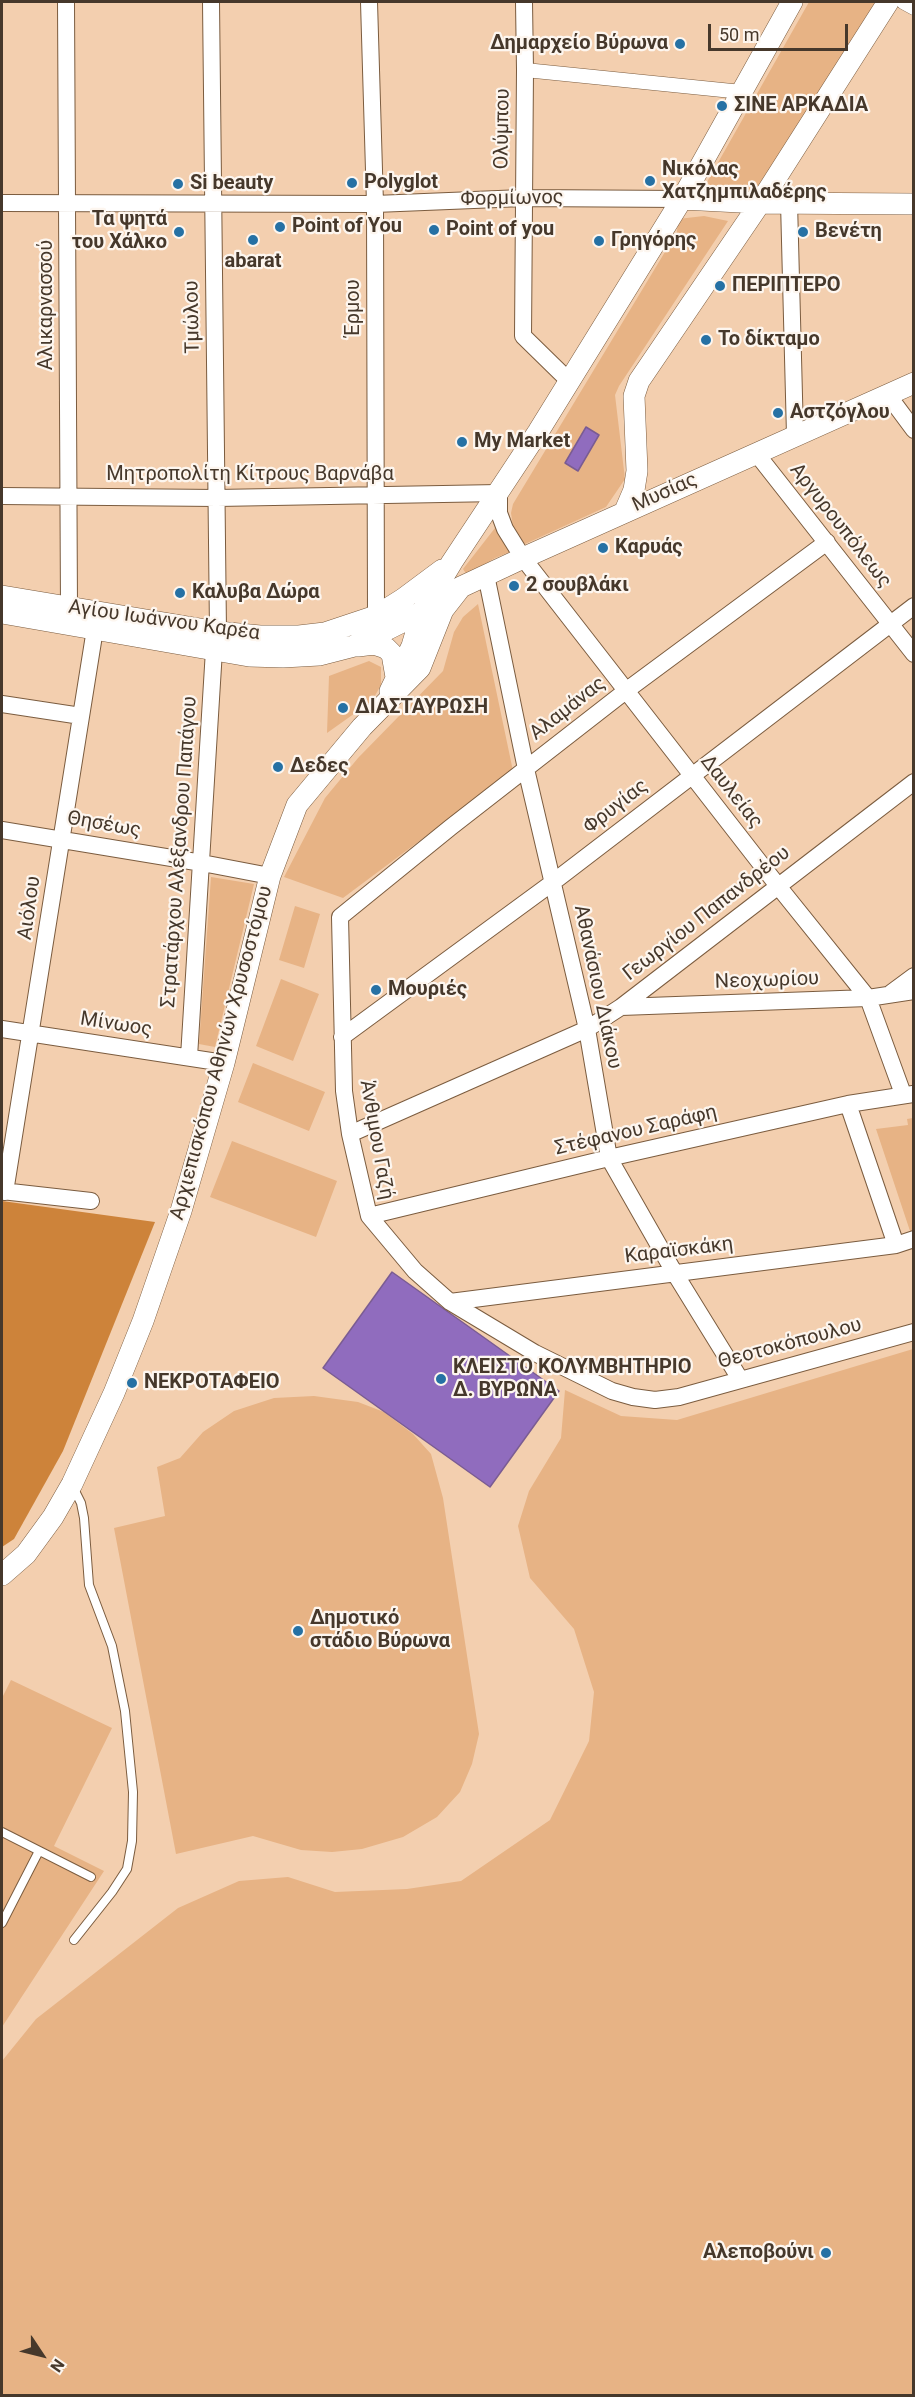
<!DOCTYPE html>
<meta charset="utf-8">
<style>
body{margin:0}
#map{position:relative;width:915px;height:2397px;overflow:hidden;background:#f3cfaf;font-family:Roboto,sans-serif}
canvas{display:block}
.frame{position:absolute;inset:0;border:3px solid #46382b;pointer-events:none}
.north{position:absolute;left:12px;top:2325px;width:60px;height:60px;-webkit-text-stroke:4px #fdf6ef;paint-order:stroke;rotate:125deg;font-size:16px;font-weight:700;line-height:24px;text-align:center;color:#46382b}
.north::after{content:'';display:block;margin:auto;width:21px;height:27px;background:#46382b;clip-path:polygon(50% 0,100% 100%,50% 72%,0 100%)}
.scale{position:absolute;left:708px;top:24px;width:140px;height:27px;box-sizing:border-box;border:3px solid #46382b;border-top:0;padding-left:8px;font-size:18px;line-height:21px;white-space:nowrap;color:#46382b;-webkit-text-stroke:4px #fdf6ef;paint-order:stroke}
</style>
<div id="map">
<canvas width="915" height="2397"></canvas>
<div class="frame"></div>
<div class="north">N</div>
<div class="scale">50 m</div>
</div>
<script>
const ctx = document.querySelector('canvas').getContext('2d');
ctx.lineJoin = 'round';
function fill(path, color) {
  ctx.fillStyle = color;
  ctx.fill(path, 'evenodd');
}
function poly(rows) {
  const path = new Path2D();
  for (const r of rows) {
    path.moveTo(r[0], r[1]);
    for (let i = 2; i < r.length; i += 2) path.lineTo(r[i], r[i + 1]);
  }
  return path;
}
function strokePath(path, color, width, dash) {
  ctx.strokeStyle = color;
  ctx.lineWidth = width;
  ctx.lineCap = dash ? 'butt' : 'round';
  ctx.setLineDash(dash || []);
  ctx.stroke(path);
}
function drawText(font, color, halo, rows, align = 'center') {
  ctx.font = font + ' Roboto,sans-serif';
  ctx.lineWidth = 4.5;
  ctx.setLineDash([]);
  ctx.textBaseline = 'middle';
  ctx.strokeStyle = halo;
  ctx.fillStyle = color;
  for (const [text, x, y, turn = 0] of rows) {
    ctx.save();
    ctx.translate(x, y);
    ctx.rotate((+turn || 0) * Math.PI / 180);
    ctx.textAlign = isNaN(turn) ? turn : align;
    if (halo) ctx.strokeText(text, 0, 0);
    ctx.fillText(text, 0, 0);
    ctx.restore();
  }
}
fill(poly([
 [809,2,878,2,757,188,752,192,713,189,707,182],
 [704,216,728,221,619,386,615,395,625,479,606,507,525,544,518,537,513,527,511,513,513,504,677,232,678,219],
 [495,528,498,529,510,552,495,558,467,575,463,569],
 [478,604,513,771,343,898,284,877,325,798,358,758,443,671,454,632,463,617],
 [369,661,381,667,381,685,372,701,327,733,329,676],
 [211,877,254,884,215,1047,199,1044],
 [295,906,320,914,304,968,279,960],
 [281,979,319,994,293,1061,256,1046],
 [253,1063,325,1092,309,1131,238,1102],
 [913,1118,914,1233,911,1234,876,1129,908,1125,907,1119],
 [232,1141,337,1181,316,1237,210,1197],
 [913,1349,913,2395,2,2395,2,2061,36,2019,178,1908,239,1881,288,1877,335,1892,407,1889,461,1881,550,1820,589,1741,594,1692,574,1629,530,1578,518,1526,529,1491,561,1438,565,1390,621,1416,677,1420],
 [314,1396,358,1402,384,1412,413,1434,431,1454,443,1498,479,1734,472,1764,460,1792,437,1817,403,1837,362,1849,332,1852,301,1850,253,1836,176,1854,114,1528,165,1516,157,1467,180,1458,203,1432,234,1411,274,1398],
 [11,1680,112,1728,54,1846,104,1871,2,2027,2,1698]
]), '#e7b385');
fill(poly([
 [2,1201,155,1222,63,1451,14,1539,2,1547]
]), '#cd833a');
const water = poly([
 [586,427,599,435,578,471,565,463,586,427],
 [392,1272,559,1391,490,1487,323,1368,392,1272]
]);
fill(water, '#906cbe');
strokePath(water, '#7a5c92', 1.5);
const service = poly([
 [73,1487,81,1503,84,1518,89,1585,112,1646,125,1711,133,1792,132,1841,127,1869,112,1892,74,1940],
 [2,1832,91,1877],
 [2,1923,39,1851]
]);
const pedestrian = poly([
 [903,2,914,8],
 [525,70,742,92]
]);
const minor = poly([
 [66,2,69,607],
 [211,2,218,632],
 [369,2,375,204,376,616],
 [524,2,525,70,523,336,569,381],
 [789,202,795,435],
 [2,203,375,204,523,198,682,199],
 [888,395,914,430],
 [756,453,914,654],
 [2,496,217,498,499,493,499,513,505,529,523,558,778,886,868,998,903,1094],
 [827,542,627,690,451,827,340,917,344,1091,350,1134,369,1216,415,1271,450,1302,535,1353,612,1391,633,1397,655,1400,679,1397,914,1332],
 [486,575,526,769,587,1029,609,1158,674,1272,740,1379],
 [2,704,81,716],
 [2,830,202,863,270,876],
 [891,993,914,976],
 [621,1007,868,998,914,991],
 [2,1029,224,1063],
 [342,1037,552,883,914,606],
 [189,1057,214,650],
 [848,1104,896,1245],
 [350,1134,587,1029,621,1007,914,782],
 [2,1191,91,1201],
 [5,1192,95,629],
 [369,1216,609,1158,848,1104,913,1094],
 [450,1302,896,1245,914,1239]
]);
const tertiary = poly([
 [682,199,760,203,914,204],
 [625,511,634,490,637,471,634,396,639,381,760,203,888,2],
 [2,596,218,632,260,636,299,636,325,633,376,616,403,599,442,570],
 [2,613,249,656,283,657,319,655,354,646,422,612,461,587,523,558,914,383],
 [358,646,374,644,386,648,392,654,396,677],
 [390,691,412,646,422,612,452,562,538,432,682,199,792,2],
 [2,1575,26,1554,53,1517,72,1484,114,1393,143,1321,181,1211,224,1063,270,876,297,805,362,727,420,668,443,610,461,587]
]);
strokePath(service, '#7b5c3f', 10);
strokePath(pedestrian, '#7b5c3f', 15);
strokePath(minor, '#7b5c3f', 18);
strokePath(tertiary, '#7b5c3f', 22);
strokePath(service, '#fff', 8);
strokePath(pedestrian, '#fff', 14);
strokePath(minor, '#fff', 16);
strokePath(tertiary, '#fff', 21);
for (const [x, y, r, color] of [
 [680,44,6,"#2671a4"],
 [722,106,6,"#2671a4"],
 [650,181,6,"#2671a4"],
 [352,183,6,"#2671a4"],
 [178,184,6,"#2671a4"],
 [280,227,6,"#2671a4"],
 [434,230,6,"#2671a4"],
 [179,232,6,"#2671a4"],
 [803,232,6,"#2671a4"],
 [253,240,6,"#2671a4"],
 [599,241,6,"#2671a4"],
 [720,286,6,"#2671a4"],
 [706,340,6,"#2671a4"],
 [778,413,6,"#2671a4"],
 [462,442,6,"#2671a4"],
 [603,548,6,"#2671a4"],
 [514,586,6,"#2671a4"],
 [180,593,6,"#2671a4"],
 [343,708,6,"#2671a4"],
 [278,767,6,"#2671a4"],
 [376,990,6,"#2671a4"],
 [441,1379,6,"#2671a4"],
 [132,1383,6,"#2671a4"],
 [298,1631,6,"#2671a4"],
 [826,2253,6,"#2671a4"]
]) {
  const dot = new Path2D();
  dot.arc(x, y, r, 0, 2 * Math.PI);
  ctx.fillStyle = color;
  ctx.fill(dot);
  strokePath(dot, '#fdf6ef', 2);
}
drawText('bold 20px', '#46382b', '#fdf6ef', [
 ["Δημαρχείο Βύρωνα",668,44,"right"],
 ["ΣΙΝΕ ΑΡΚΑΔΙΑ",734,106],
 ["Νικόλας",662,170],
 ["Χατζημπιλαδέρης",662,193],
 ["Polyglot",364,183],
 ["Si beauty",190,184],
 ["Τα ψητά",167,220,"right"],
 ["του Χάλκο",167,243,"right"],
 ["Point of You",292,227],
 ["Point of you",446,230],
 ["Βενέτη",815,232],
 ["Γρηγόρης",611,241],
 ["abarat",253,262,"center"],
 ["ΠΕΡΙΠΤΕΡΟ",732,286],
 ["Το δίκταμο",718,340],
 ["Αστζόγλου",790,413],
 ["My Market",474,442],
 ["Καρυάς",615,548],
 ["2 σουβλάκι",526,586],
 ["Καλυβα Δώρα",192,593],
 ["ΔΙΑΣΤΑΥΡΩΣΗ",355,708],
 ["Δεδες",290,767],
 ["Μουριές",388,990],
 ["ΚΛΕΙΣΤΟ ΚΟΛΥΜΒΗΤΗΡΙΟ",453,1368],
 ["Δ. ΒΥΡΩΝΑ",453,1391],
 ["ΝΕΚΡΟΤΑΦΕΙΟ",144,1383],
 ["Δημοτικό",310,1619],
 ["στάδιο Βύρωνα",310,1642],
 ["Αλεποβούνι",814,2253,"right"]
], 'left');
drawText('20px', '#46382b', '#fdf6ef', [
 ["Ολύμπου",503,129,-89],
 ["Φορμίωνος",512,199,-1],
 ["Αλικαρνασσού",47,305,-90],
 ["Έρμου",354,308,-90],
 ["Τμώλου",193,317,-91],
 ["Μητροπολίτη Κίτρους Βαρνάβα",250,475],
 ["Μυσίας",665,493,-24],
 ["Αργυρουπόλεως",840,526,52],
 ["Αγίου Ιωάννου Καρέα",164,621,8],
 ["Αλαμάνας",568,709,-38],
 ["Δαυλείας",731,792,52],
 ["Φρυγίας",616,807,-38],
 ["Θησέως",104,825,10],
 ["Στρατάρχου Αλέξανδρου Παπάγου",180,852,-86],
 ["Αιόλου",30,908,-82],
 ["Γεωργίου Παπανδρέου",707,914,-38],
 ["Νεοχωρίου",767,981,-2],
 ["Αθανάσιου Διάκου",597,987,78],
 ["Μίνωος",116,1025,9],
 ["Αρχιεπισκόπου Αθηνών Χρυσοστόμου",222,1053,-75],
 ["Στέφανου Σαράφη",636,1131,-13],
 ["Άνθιμου Γαζή",376,1140,80],
 ["Καραϊσκάκη",679,1251,-7],
 ["Θεοτοκόπουλου",790,1344,-15]
]);
</script>
